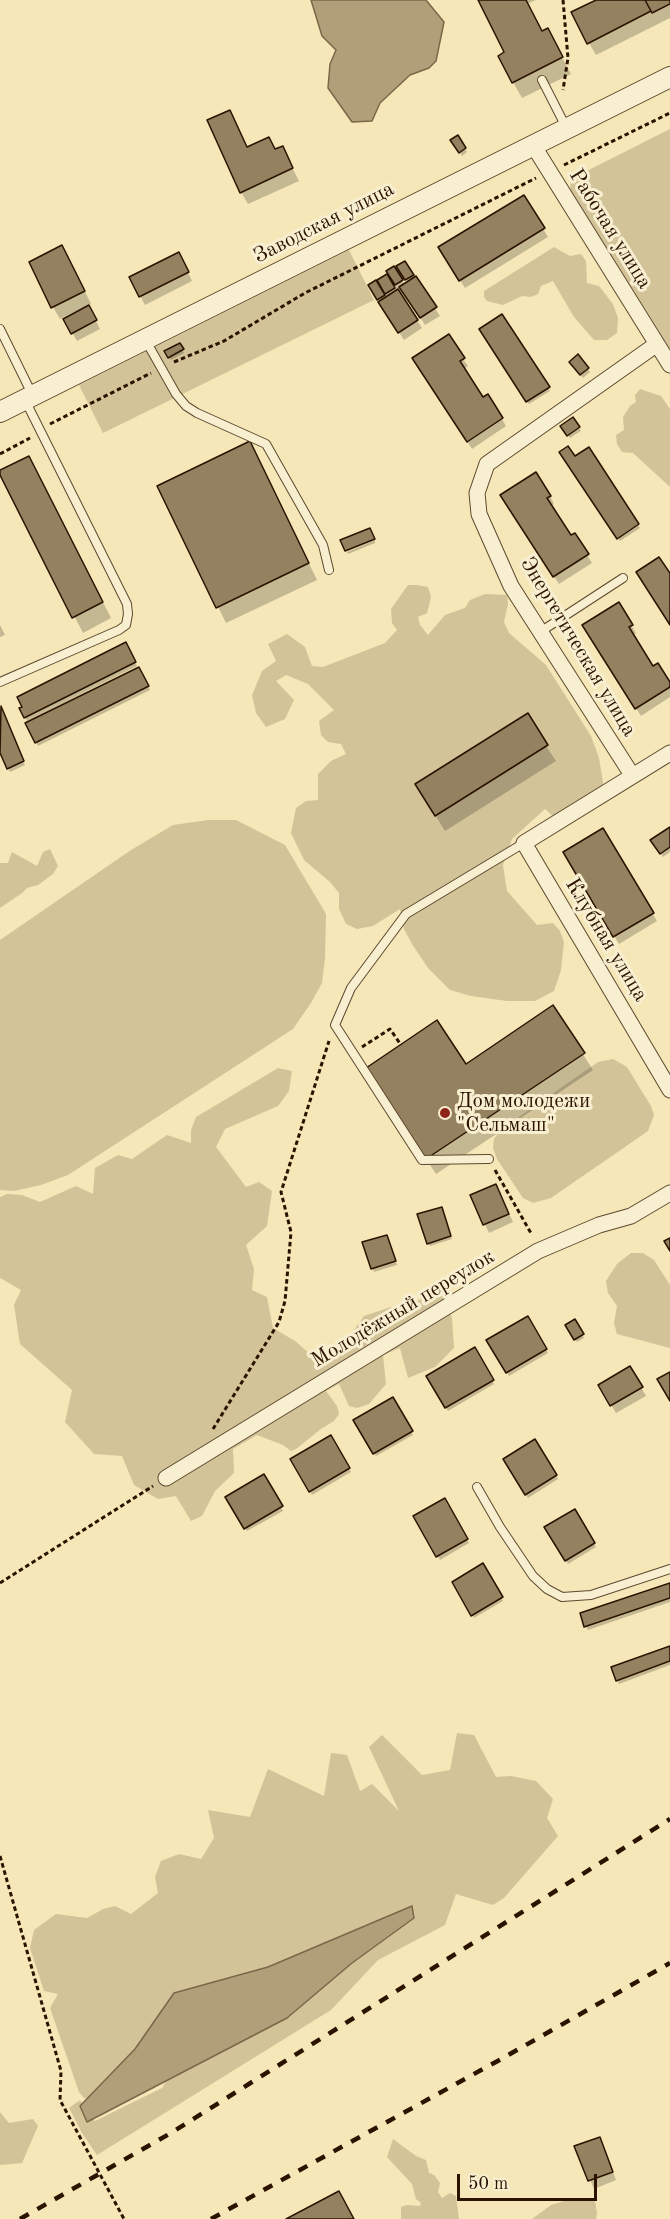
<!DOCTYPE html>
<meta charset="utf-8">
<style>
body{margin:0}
#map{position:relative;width:670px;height:2219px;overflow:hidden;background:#f5e7b8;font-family:"Old Standard TT",serif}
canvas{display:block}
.scale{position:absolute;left:457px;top:2174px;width:140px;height:27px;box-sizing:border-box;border:3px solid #2b1300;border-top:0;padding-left:8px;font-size:18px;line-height:21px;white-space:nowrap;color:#2b1300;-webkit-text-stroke:4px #f8efd1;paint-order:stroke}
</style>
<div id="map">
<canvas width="670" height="2219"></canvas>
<div class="scale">50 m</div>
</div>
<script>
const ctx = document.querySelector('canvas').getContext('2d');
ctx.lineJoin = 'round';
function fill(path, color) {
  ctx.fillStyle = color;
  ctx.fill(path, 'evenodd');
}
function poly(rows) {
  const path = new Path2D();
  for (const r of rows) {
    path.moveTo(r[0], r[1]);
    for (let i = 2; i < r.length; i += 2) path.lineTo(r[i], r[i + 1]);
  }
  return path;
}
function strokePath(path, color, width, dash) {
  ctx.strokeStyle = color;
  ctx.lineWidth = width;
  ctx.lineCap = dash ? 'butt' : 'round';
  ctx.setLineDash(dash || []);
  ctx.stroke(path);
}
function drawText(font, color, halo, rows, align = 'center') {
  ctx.font = font + ' "Old Standard TT",serif';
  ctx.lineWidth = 6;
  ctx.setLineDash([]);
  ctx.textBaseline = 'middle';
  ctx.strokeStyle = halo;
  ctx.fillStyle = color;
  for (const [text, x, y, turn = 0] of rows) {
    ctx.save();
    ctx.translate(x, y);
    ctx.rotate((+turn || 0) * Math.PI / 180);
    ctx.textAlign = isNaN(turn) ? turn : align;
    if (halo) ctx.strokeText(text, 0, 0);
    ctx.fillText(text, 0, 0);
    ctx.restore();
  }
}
fill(poly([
 [670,129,670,352,570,191,571,179],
 [554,247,570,256,581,254,586,261,587,283,599,286,613,304,618,318,617,333,607,340,594,340,574,317,553,281,541,286,538,294,531,297,522,296,503,305,487,301,484,297,484,291],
 [349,250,374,300,103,433,79,385],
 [640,389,661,396,670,409,670,487,633,453,622,452,617,444,616,435,624,430,623,417,630,406,636,402,635,395],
 [408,585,417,585,428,587,431,597,427,613,418,617,420,625,428,635,445,615,465,608,470,600,485,594,507,595,508,604,504,622,509,633,546,665,591,736,599,758,603,782,603,797,555,818,545,809,512,839,503,865,507,891,537,925,553,923,560,931,564,942,561,970,554,991,535,1001,507,1001,471,996,450,990,428,968,412,944,404,929,400,909,373,926,357,929,346,924,339,909,339,893,330,882,304,860,291,833,296,808,306,801,318,800,318,774,331,761,346,754,341,744,328,742,321,735,319,721,334,710,308,684,286,675,276,681,294,700,285,719,266,727,256,713,252,695,262,671,276,661,268,644,287,634,305,647,312,666,323,667,385,643,397,630,392,623,391,609],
 [236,820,285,845,326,914,325,958,322,983,311,1003,293,1029,68,1175,41,1185,14,1191,0,1190,0,940,131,850,173,825,208,820],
 [50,849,58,866,53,874,38,885,27,888,22,893,0,908,0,863,8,863,12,852,37,866,43,852],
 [613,1059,627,1067,651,1106,654,1115,648,1131,551,1198,533,1203,523,1198,497,1159,493,1148,494,1139,500,1130,598,1062],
 [278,1068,292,1071,289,1091,278,1106,225,1129,216,1147,246,1187,259,1182,272,1191,267,1226,246,1245,254,1269,252,1290,267,1297,273,1328,295,1341,317,1360,343,1346,364,1316,391,1307,401,1312,409,1304,438,1292,445,1297,452,1318,454,1348,435,1367,408,1378,400,1348,383,1355,386,1384,369,1404,357,1408,349,1406,339,1384,326,1391,337,1406,339,1414,334,1421,321,1429,296,1449,291,1451,283,1445,257,1435,233,1449,234,1473,215,1491,202,1516,191,1521,176,1496,158,1499,134,1485,122,1456,94,1454,65,1422,72,1390,20,1344,14,1305,21,1290,0,1278,0,1197,7,1194,22,1195,40,1202,76,1186,93,1194,95,1168,118,1155,132,1159,167,1135,191,1143,191,1130,196,1117],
 [631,1253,643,1253,654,1260,670,1285,670,1348,617,1334,614,1323,617,1306,608,1293,606,1281,617,1264],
 [457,1733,474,1735,496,1777,511,1776,536,1781,553,1799,547,1818,558,1836,504,1898,493,1905,456,1894,445,1925,378,1960,331,2010,97,2155,82,2133,69,2108,80,2100,95,2121,162,2088,183,2055,92,2100,84,2098,79,2092,50,2008,58,1994,44,1991,30,1948,34,1930,56,1914,87,1918,103,1909,115,1906,131,1914,158,1893,155,1877,161,1861,179,1854,201,1859,214,1838,208,1810,250,1817,268,1769,324,1796,331,1753,347,1755,360,1791,372,1784,399,1811,369,1747,382,1735,422,1775,450,1770],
 [0,2112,9,2123,33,2119,38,2126,22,2163,0,2165],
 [393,2139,416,2156,426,2160,429,2173,434,2175,440,2183,438,2192,442,2198,450,2193,456,2196,459,2219,401,2219,401,2207,406,2205,420,2206,421,2203,416,2199,412,2184,387,2157],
 [581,2199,595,2201,597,2213,596,2219,532,2219,551,2205,568,2200]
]), '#d3c399');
const water = poly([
 [311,0,426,0,444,22,436,61,429,68,410,75,380,103,372,121,352,122,328,88,330,64,336,50,322,36,311,0],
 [412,1906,414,1918,352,1963,287,2018,87,2122,80,2106,135,2049,174,1993,268,1967,412,1906]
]);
fill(water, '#b09f79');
strokePath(water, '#7b6749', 1.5);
fill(poly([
 [479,0,536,0,527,4,542,33,556,46,571,74,522,98,513,82,506,53],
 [599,0,670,0,670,18,596,55,589,43],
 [229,112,248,148,275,151,282,148,299,181,248,204,241,192],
 [458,137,467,152,462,156,452,140],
 [524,197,548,237,465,288,440,248],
 [69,259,91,304,88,305,100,329,77,341,65,320,79,313,78,310,60,319,53,307],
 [183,262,192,281,145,305,131,278],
 [404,263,440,316,425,325,401,287,397,290,422,328,404,340,370,286,390,274,394,268,405,285,408,283,398,266],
 [502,316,550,391,529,404,481,329],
 [180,345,184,353,171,360,166,351],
 [463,359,468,366,464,369,483,399,502,419,506,426,472,449,419,366],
 [573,366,588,369,590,372,583,378],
 [573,419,581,431,570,438,562,427],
 [250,443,317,580,226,623,159,487],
 [588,449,640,528,620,541,561,452,574,458],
 [0,472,37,473,111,618,83,633],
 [550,496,554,504,550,507,570,537,575,535,592,563,559,584,506,504],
 [375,540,375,543,348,554,347,552],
 [618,604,636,633,632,636,652,668,670,685,670,697,641,716,588,634],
 [0,625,5,635,0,637],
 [125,644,137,666,27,721,21,709],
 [139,669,150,690,38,746,27,724],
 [0,708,25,765,10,772,0,749],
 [546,746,556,761,445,831,426,800],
 [670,828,670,852,663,857,652,840],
 [602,830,657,921,619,944,565,852],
 [553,1007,593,1070,436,1174,377,1084,466,1066],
 [500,1194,513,1222,489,1233,472,1196],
 [442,1208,452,1239,430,1246,428,1243],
 [387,1236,397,1265,374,1272,364,1243],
 [528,1318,548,1353,509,1376,489,1341],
 [574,1321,584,1338,577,1342,567,1325],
 [474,1349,494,1384,448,1411,428,1376],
 [630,1368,646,1396,616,1413,600,1386],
 [393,1399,413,1435,376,1456,355,1421],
 [330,1437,351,1472,312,1495,292,1460],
 [534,1442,558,1479,528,1498,505,1460],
 [263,1476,283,1511,247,1531,227,1497],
 [445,1500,469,1543,440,1560,416,1516],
 [574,1511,596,1547,568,1564,546,1527],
 [482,1565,503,1601,474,1618,454,1582],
 [670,1584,670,1602,588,1630,586,1627,582,1614],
 [670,1647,670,1665,619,1684,613,1668],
 [576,2147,603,2147,616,2180,594,2189]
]), '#0003');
const building = poly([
 [478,0,526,0,542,31,548,28,563,57,512,83,498,56,504,52,478,0],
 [596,0,645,0,651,11,587,44,571,12,596,0],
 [645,0,670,0,670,4,652,13,645,0],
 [230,110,247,147,269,137,275,149,283,146,293,168,240,193,207,120,230,110],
 [458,135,466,148,459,153,450,140,458,135],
 [524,195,545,228,459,281,438,247,524,195],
 [62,245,85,291,51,308,29,262,62,245],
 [179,252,189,272,139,297,129,277,179,252],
 [405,261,414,275,405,280,396,266,405,261],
 [394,266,403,280,395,285,386,271,394,266],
 [387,274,395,288,385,294,377,280,387,274],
 [416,276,437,307,420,318,399,287,416,276],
 [376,280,385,295,377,300,368,285,376,280],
 [398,289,418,320,398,333,378,302,398,289],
 [89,305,97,320,71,334,63,319,89,305],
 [502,314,550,387,526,402,479,329,502,314],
 [449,334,465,358,460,361,483,397,488,394,503,418,467,442,412,358,449,334],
 [180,343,184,349,168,358,164,351,180,343],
 [578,354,589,368,580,375,569,362,578,354],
 [573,417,580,427,567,436,560,426,573,417],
 [250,441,309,563,216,608,157,486,250,441],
 [568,446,575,456,589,447,639,524,617,539,559,452,568,446],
 [29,456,103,602,72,618,0,475,0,470,29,456],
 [536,472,551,496,547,498,571,535,575,533,589,554,553,577,500,495,536,472],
 [370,528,375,539,345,551,340,540,370,528],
 [659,557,670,573,670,625,636,572,659,557],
 [619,602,633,625,629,627,653,666,658,663,670,682,670,687,635,709,582,625,619,602],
 [126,642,136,662,24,718,19,708,22,707,17,697,126,642],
 [139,667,149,686,35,743,25,723,139,667],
 [1,706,24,761,7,769,0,753,1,706],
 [528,713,548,745,435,816,415,784,528,713],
 [670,827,670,847,660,854,650,840,670,827],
 [603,828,654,913,613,937,563,852,603,828],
 [553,1005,585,1053,426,1159,366,1068,437,1020,466,1064,553,1005],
 [496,1184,509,1214,483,1225,470,1195,496,1184],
 [442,1207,451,1236,427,1244,417,1214,442,1207],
 [387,1235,396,1261,371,1269,362,1242,387,1235],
 [670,1238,670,1251,664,1241,670,1238],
 [528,1316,547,1349,506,1373,486,1340,528,1316],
 [575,1319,584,1334,574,1340,565,1325,575,1319],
 [475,1347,494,1380,445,1408,426,1376,475,1347],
 [630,1366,643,1387,610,1406,598,1385,630,1366],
 [670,1372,670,1401,657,1379,670,1372],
 [393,1397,413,1431,373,1454,353,1420,393,1397],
 [331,1435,350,1468,309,1492,290,1459,331,1435],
 [535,1439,557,1475,525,1495,503,1459,535,1439],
 [264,1474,283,1506,244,1529,225,1497,264,1474],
 [445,1498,468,1539,436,1557,413,1516,445,1498],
 [575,1509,595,1543,565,1561,544,1527,575,1509],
 [483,1563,503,1597,471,1616,452,1582,483,1563],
 [670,1583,670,1598,584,1627,580,1613,670,1583],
 [670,1646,670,1661,616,1681,611,1667,670,1646],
 [600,2137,613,2172,588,2181,574,2146,600,2137],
 [339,2191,354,2219,286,2219,339,2191]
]);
fill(building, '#948160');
strokePath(building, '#2b1300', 1.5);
const service = poly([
 [542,80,566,127],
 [0,329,32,394],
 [146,341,176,394,186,406,197,413,266,444,323,545,329,570],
 [540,632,623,578],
 [0,682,119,630,126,625,128,614,127,604,25,400],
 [489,1159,422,1160,335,1025,351,988,406,914,524,843],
 [477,1487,500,1527,533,1576,547,1589,562,1597,591,1595,670,1569]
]);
const minor = poly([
 [533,145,670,365],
 [670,753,524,843,670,1090],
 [632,775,511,586,479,514,477,493,487,464,657,344],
 [166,1478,538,1251,599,1225,631,1216,670,1193]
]);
const tertiary = poly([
 [0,412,670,77]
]);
strokePath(service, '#5e482e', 10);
strokePath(minor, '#5e482e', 17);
strokePath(tertiary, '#5e482e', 22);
strokePath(poly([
 [563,0,568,58,563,90],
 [564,165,670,113],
 [174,362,224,341,305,293,536,178],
 [50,424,151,373],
 [0,454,30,438],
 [362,1047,390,1029,401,1045],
 [495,1170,532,1235],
 [213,1429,279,1322,285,1301,291,1232,281,1192,329,1041],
 [0,1583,153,1486],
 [0,1856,61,2071,60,2100,124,2219]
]), '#2b1300', 3, [4.5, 3]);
strokePath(service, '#f8efd1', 8);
strokePath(minor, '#f8efd1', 15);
strokePath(tertiary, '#f8efd1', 20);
strokePath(poly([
 [20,2219,171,2133,670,1819],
 [211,2219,503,2058,670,1963]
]), '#2b1300', 4.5, [10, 10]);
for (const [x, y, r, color] of [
 [445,1113,6,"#8f2418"]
]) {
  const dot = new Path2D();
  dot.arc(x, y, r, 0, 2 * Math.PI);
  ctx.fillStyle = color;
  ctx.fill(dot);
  strokePath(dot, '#f8efd1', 2);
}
drawText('21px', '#2b1300', '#f8efd1', [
 ["Заводская улица",324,223,-27],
 ["Рабочая улица",610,229,58],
 ["Энергетическая улица",578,647,59],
 ["Клубная улица",606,940,59],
 ["Молодёжный переулок",403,1309,-31]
]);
drawText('21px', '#2b1300', '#f8efd1', [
 ["Дом молодежи",457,1101],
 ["\"Сельмаш\"",457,1125]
], 'left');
</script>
